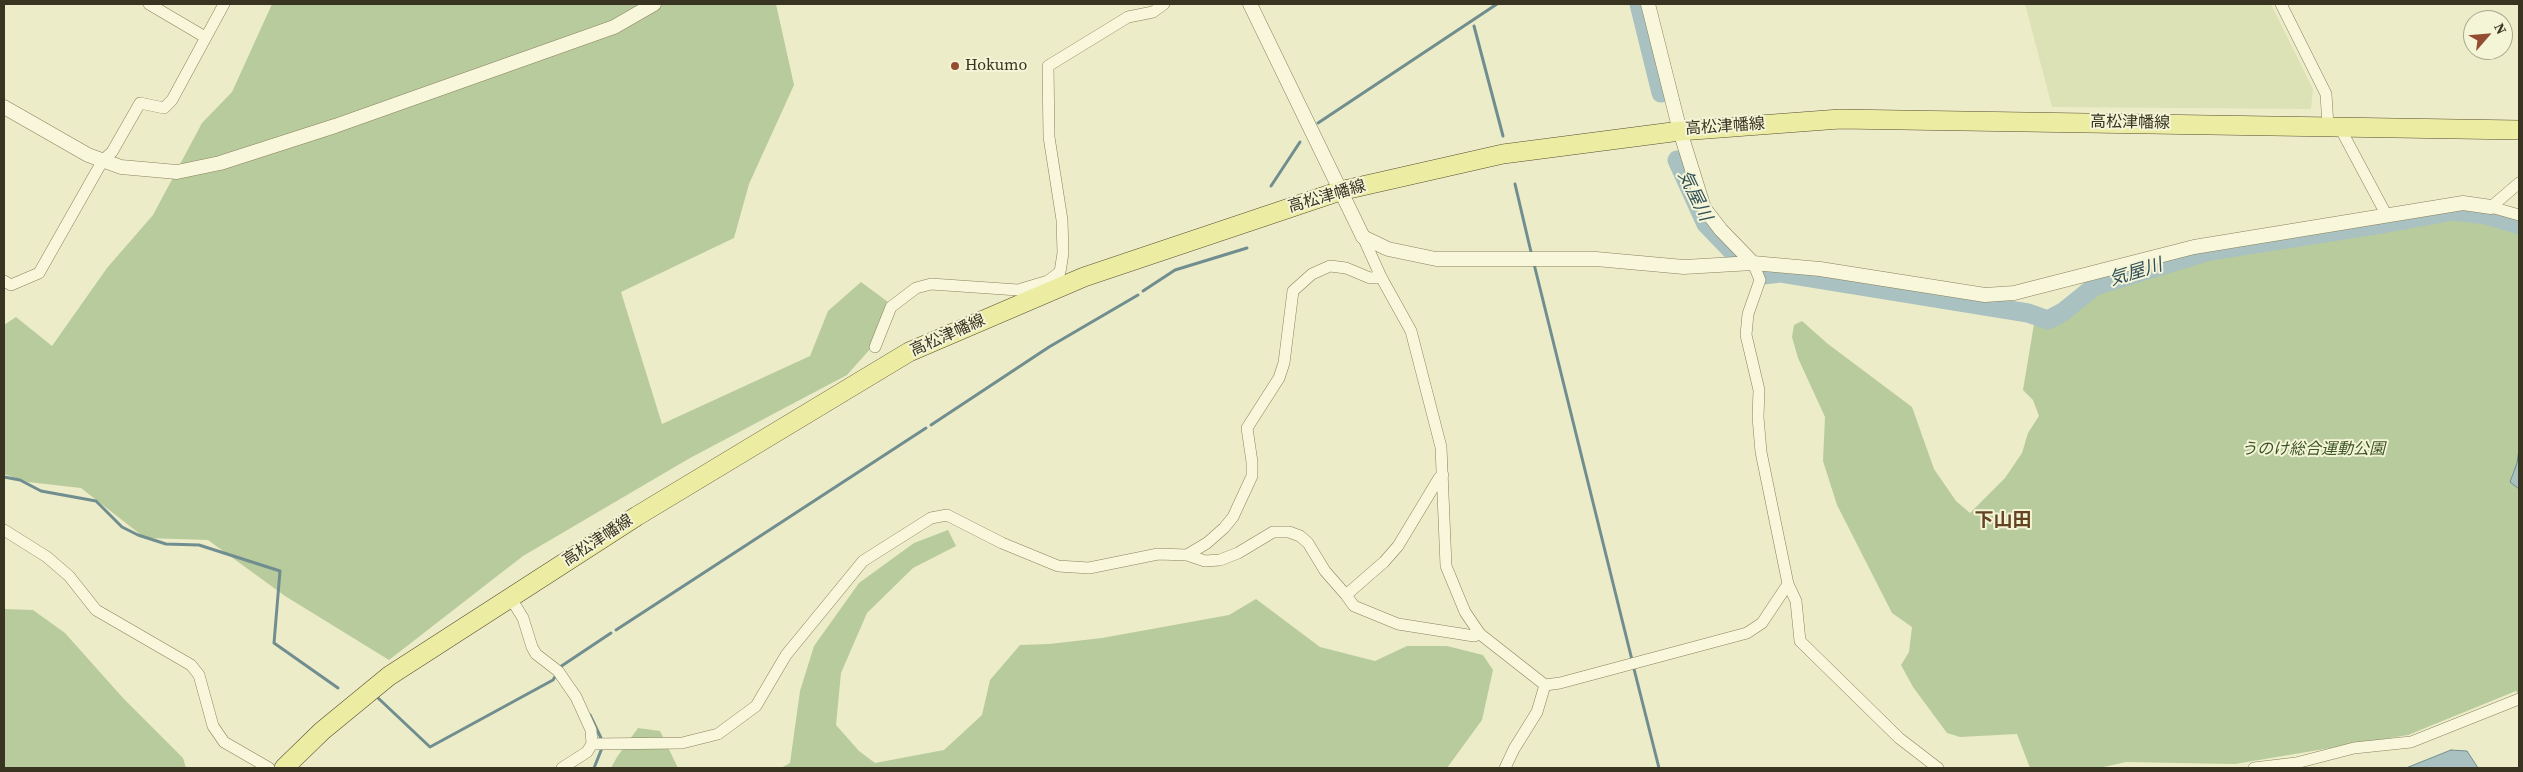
<!DOCTYPE html>
<meta charset="utf-8">
<style>
body{margin:0}
#map{position:relative;width:2523px;height:772px;overflow:hidden;background:#edecc8;font-family:"Source Serif 4",serif}
canvas{display:block}
.frame{position:absolute;inset:0;border:5px solid #393421;pointer-events:none}
.north{position:absolute;left:2463px;top:10px;width:50px;height:50px;box-sizing:border-box;background:#f4f4d7;border:1px solid #a9a78e;border-radius:50%;rotate:63deg;font-size:14px;font-weight:700;line-height:20px;text-align:center;color:#393421}
.north::after{content:'';display:block;margin:auto;width:18px;height:22px;background:#944d31;clip-path:polygon(50% 0,100% 100%,50% 72%,0 100%)}
</style>
<div id="map">
<canvas width="2523" height="772"></canvas>
<div class="frame"></div>
<div class="north">N</div>
</div>
<script>
const ctx = document.querySelector('canvas').getContext('2d');
ctx.lineJoin = 'round';
function fill(path, color) {
  ctx.fillStyle = color;
  ctx.fill(path, 'evenodd');
}
function poly(rows) {
  const path = new Path2D();
  for (const r of rows) {
    path.moveTo(r[0], r[1]);
    for (let i = 2; i < r.length; i += 2) path.lineTo(r[i], r[i + 1]);
  }
  return path;
}
function strokePath(path, color, width, dash) {
  ctx.strokeStyle = color;
  ctx.lineWidth = width;
  ctx.lineCap = dash ? 'butt' : 'round';
  ctx.setLineDash(dash || []);
  ctx.stroke(path);
}
function drawText(font, color, halo, rows, align = 'center') {
  ctx.font = font + ' "Source Serif 4","Noto Sans JP",serif';
  ctx.lineWidth = 4;
  ctx.setLineDash([]);
  ctx.textBaseline = 'middle';
  ctx.strokeStyle = halo;
  ctx.fillStyle = color;
  for (const [text, x, y, turn = 0] of rows) {
    ctx.save();
    ctx.translate(x, y);
    ctx.rotate((+turn || 0) * Math.PI / 180);
    ctx.textAlign = isNaN(turn) ? turn : align;
    if (halo) ctx.strokeText(text, 0, 0);
    ctx.fillText(text, 0, 0);
    ctx.restore();
  }
}
fill(poly([
 [2025,4,2271,4,2313,89,2311,109,2052,107]
]), '#dce2b6');
fill(poly([
 [272,4,776,4,794,85,749,184,734,238,621,292,662,424,810,356,828,311,861,282,888,302,872,347,847,375,690,458,523,556,389,660,285,596,208,540,145,538,81,488,28,482,4,474,4,325,16,317,52,346,107,268,153,215,202,123,232,92],
 [2452,216,2509,226,2519,230,2519,695,2516,691,2408,735,2235,764,2126,762,2099,768,2030,768,2017,734,1960,737,1947,733,1913,687,1901,665,1909,652,1912,627,1892,613,1837,505,1823,461,1825,417,1798,358,1792,337,1794,325,1802,321,1828,344,1912,407,1934,469,1956,501,1970,513,2005,478,2022,453,2028,433,2039,416,2033,400,2023,390,2034,324,2107,288,2210,259],
 [948,530,956,546,913,568,867,613,841,673,836,725,859,751,875,763,944,750,982,715,990,680,1020,645,1049,644,1102,638,1229,615,1256,599,1320,647,1375,661,1407,646,1447,646,1483,655,1493,670,1482,720,1447,768,781,768,790,763,800,691,814,646,859,583,914,543],
 [4,609,33,610,65,633,123,698,183,758,186,768,4,768],
 [638,728,660,731,678,768,611,768,617,757]
]), '#b8cb9c');
const water = poly([
 [2519,449,2519,489,2510,482,2517,463,2519,449],
 [2451,750,2467,751,2478,768,2406,768,2451,750]
]);
fill(water, '#a9c1c1');
strokePath(water, '#708e8f', 1);
strokePath(poly([
 [1474,26,1503,136],
 [1318,123,1497,4],
 [1515,184,1531,252],
 [1271,186,1300,142],
 [1534,264,1632,660],
 [1143,291,1175,270,1247,248],
 [931,425,1049,347,1138,295],
 [4,477,20,480,41,491,96,501,122,527,138,535,166,544,199,545,280,571,274,643,338,688],
 [616,630,926,428],
 [560,667,611,633],
 [1634,669,1659,768],
 [377,697,430,747,553,680,556,675],
 [590,715,601,738],
 [594,768,602,748]
]), '#708e8f', 3);
strokePath(poly([
 [1639,4,1661,93],
 [1677,160,1706,224,1732,251],
 [1763,275,1781,273,2028,313,2048,320,2063,312,2095,286,2210,251,2381,224,2453,211,2486,215,2519,225]
]), '#a9c1c1', 19);
const minor = poly([
 [149,4,205,37],
 [2281,4,2326,94,2328,126],
 [2339,126,2387,216],
 [2491,207,2519,183],
 [2491,207,2519,215],
 [1363,237,1381,277,1411,331,1441,447,1446,566,1465,612,1480,634,1545,685,1560,683,1747,633,1762,623,1788,584],
 [1753,263,1760,280,1748,314,1746,335,1759,390,1758,417,1761,452,1788,584,1796,601,1800,641,1899,738,1938,768],
 [4,281,11,285,39,273,103,160,112,152,140,103,164,108,172,100,224,4],
 [875,347,891,307,916,288,931,284,1018,290,1048,281,1060,272,1063,253,1062,220,1049,137,1048,66,1128,17,1153,12,1164,4],
 [1443,475,1439,478,1398,546,1384,562,1346,595,1354,606,1398,624,1474,636,1480,634],
 [4,530,47,557,69,576,96,610,191,665,199,675,213,726,224,742,269,768],
 [1187,555,1205,561,1220,560,1238,553,1273,532,1289,532,1300,536,1308,543,1325,571,1346,595],
 [510,597,523,618,532,647,536,654,558,671,576,697,591,730,592,744,587,752,562,768],
 [592,744,682,743,718,734,756,706,786,655,863,561,931,518,947,515,1002,543,1058,566,1089,568,1158,554,1187,555,1207,543,1224,528,1233,517,1252,476,1252,462,1247,428,1279,378,1284,363,1293,291,1312,274,1330,266,1346,268,1370,278,1381,277],
 [1505,768,1514,749,1537,712,1545,685],
 [2254,768,2296,763,2354,748,2411,742,2519,699]
]);
const tertiary = poly([
 [1250,4,1363,237,1388,249,1436,259,1596,259,1684,267,1753,263,1820,269,1985,295,2014,293,2194,247,2463,203,2491,207],
 [1648,4,1680,131,1704,208,1721,230,1753,263],
 [4,107,88,155,121,167,177,172,220,163,335,126,614,27,654,4]
]);
const primary = poly([
 [284,768,322,731,389,676,637,516,909,352,1084,277,1340,191,1503,154,1680,131,1840,119,2519,130]
]);
strokePath(minor, '#88815e', 12);
strokePath(tertiary, '#88815e', 15);
strokePath(primary, '#564d32', 20);
strokePath(minor, '#f8f7db', 11);
strokePath(tertiary, '#f8f7db', 14);
strokePath(primary, '#edeca3', 19);
for (const [x, y, r, color] of [
 [955,66,5,"#944d31"]
]) {
  const dot = new Path2D();
  dot.arc(x, y, r, 0, 2 * Math.PI);
  ctx.fillStyle = color;
  ctx.fill(dot);
  strokePath(dot, '#f4f4d7', 2);
}
drawText('16px', '#393421', '#f4f4d7', [
 ["Hokumo",965,66]
], 'left');
drawText('16px', '#393421', '#f4f4d7', [
 ["高松津幡線",2130,123,1],
 ["高松津幡線",1725,127,-4],
 ["高松津幡線",1327,197,-16],
 ["高松津幡線",948,336,-24],
 ["高松津幡線",598,541,-33]
]);
drawText('italic 16px', '#3d5528', '#f4f4d7', [
 ["うのけ総合運動公園",2313,450]
]);
drawText('italic 18px', '#314f58', '#f4f4d7', [
 ["気屋川",1694,196,64],
 ["気屋川",2136,273,-17]
]);
drawText('bold 19px', '#644322', '#f4f4d7', [
 ["下山田",2003,521]
]);
</script>
